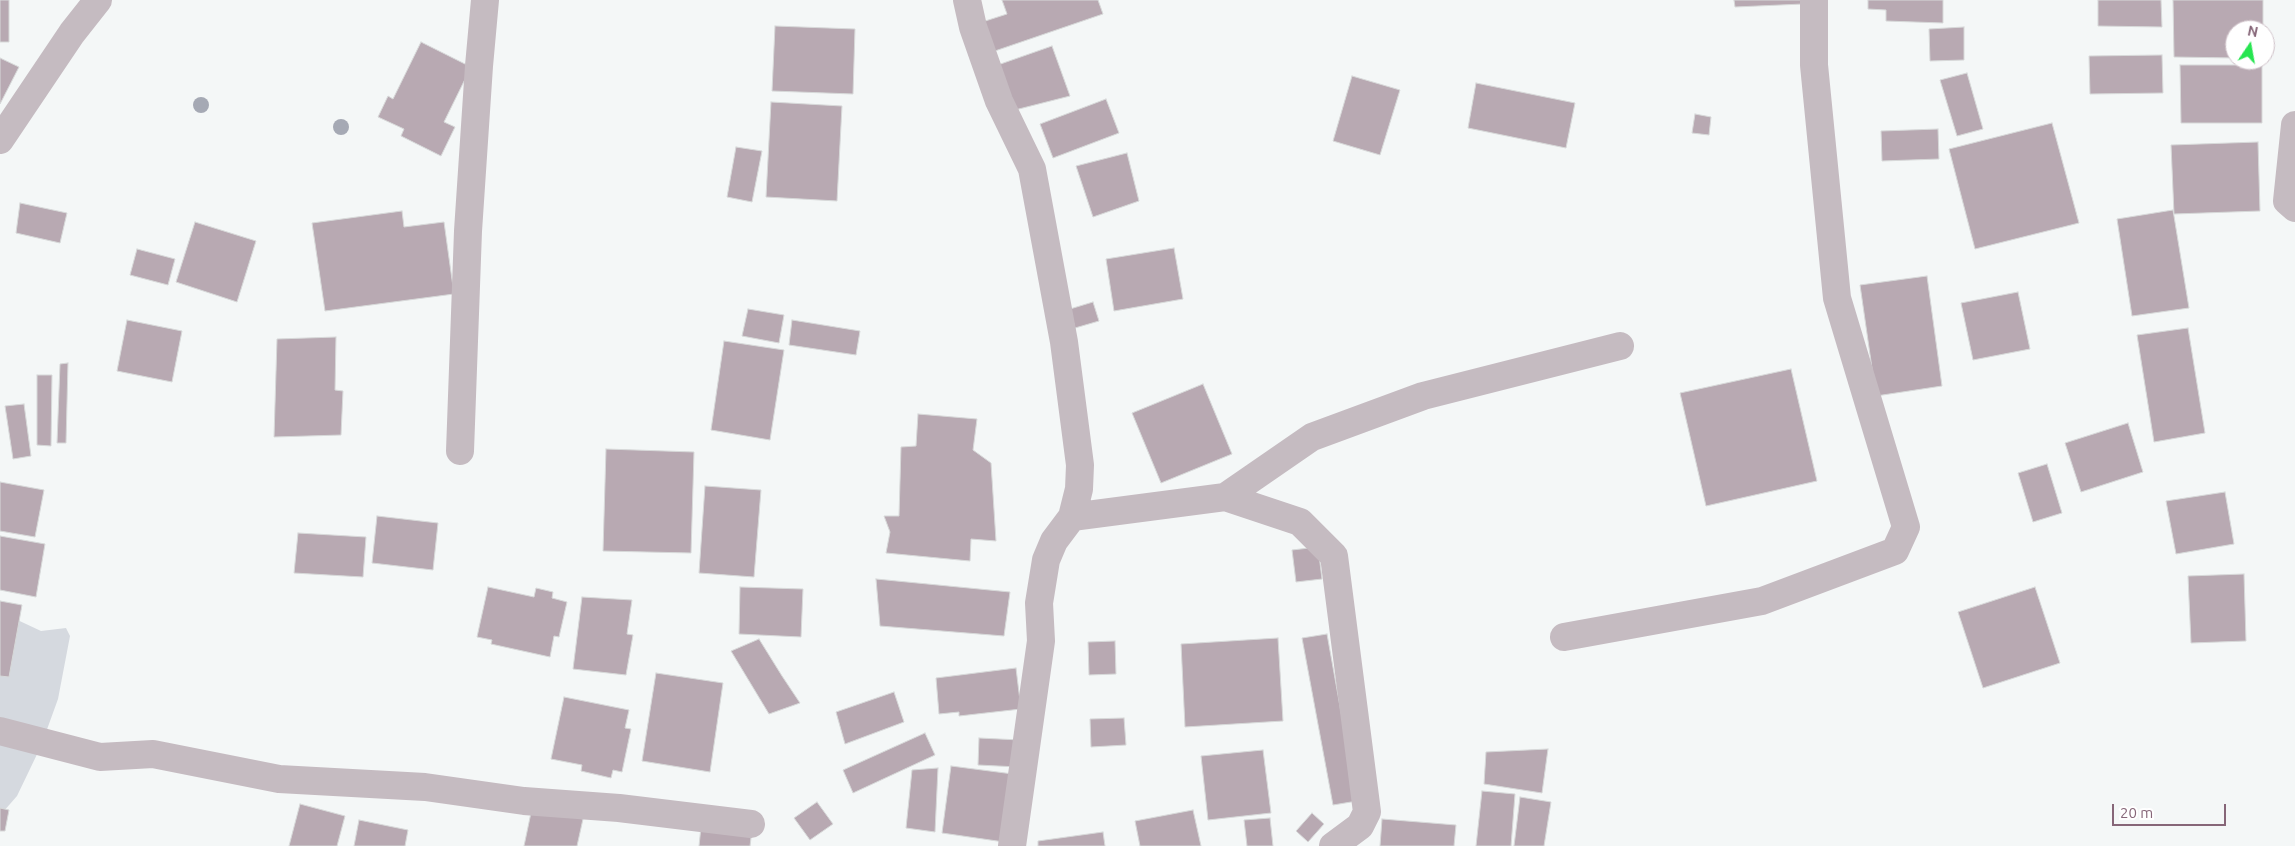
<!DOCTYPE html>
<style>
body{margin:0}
#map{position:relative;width:2295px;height:846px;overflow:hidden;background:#f4f7f7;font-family:Ubuntu,sans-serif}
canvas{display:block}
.north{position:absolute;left:2225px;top:20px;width:50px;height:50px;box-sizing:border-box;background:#fff;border:1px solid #cfc2c9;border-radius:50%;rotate:12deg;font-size:14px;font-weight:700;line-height:20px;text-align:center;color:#866678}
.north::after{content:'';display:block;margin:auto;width:18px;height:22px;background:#27e550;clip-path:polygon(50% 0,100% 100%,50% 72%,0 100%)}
.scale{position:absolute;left:2112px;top:804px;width:114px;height:22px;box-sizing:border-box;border:2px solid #866678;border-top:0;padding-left:6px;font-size:15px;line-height:18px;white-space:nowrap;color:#866678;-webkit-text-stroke:4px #fff;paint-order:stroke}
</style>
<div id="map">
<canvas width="2295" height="846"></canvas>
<div class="north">N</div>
<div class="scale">20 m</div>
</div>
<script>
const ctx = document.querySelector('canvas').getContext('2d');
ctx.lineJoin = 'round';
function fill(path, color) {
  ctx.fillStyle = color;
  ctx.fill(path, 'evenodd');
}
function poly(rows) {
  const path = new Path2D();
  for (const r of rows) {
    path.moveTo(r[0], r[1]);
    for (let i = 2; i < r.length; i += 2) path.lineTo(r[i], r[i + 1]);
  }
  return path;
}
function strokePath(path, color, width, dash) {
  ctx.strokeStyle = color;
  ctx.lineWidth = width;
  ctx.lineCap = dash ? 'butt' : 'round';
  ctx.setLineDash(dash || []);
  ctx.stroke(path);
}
fill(poly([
 [0,614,9,616,41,631,66,628,70,636,58,699,41,746,17,796,3,812,0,819]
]), '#d5d9df');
const building = poly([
 [0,0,9,0,9,42,0,42,0,0],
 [1002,0,1098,0,1103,14,989,53,976,24,1007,14,1002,0],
 [1734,0,1803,0,1803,4,1735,7,1734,0],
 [1868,0,1943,0,1943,23,1886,21,1886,10,1868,9,1868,0],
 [2098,0,2161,0,2162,27,2098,26,2098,0],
 [2173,0,2263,0,2263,30,2235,30,2235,58,2174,57,2173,0],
 [775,26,855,29,853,94,772,91,775,26],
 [1964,27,1964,60,1930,61,1929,29,1964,27],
 [421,42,471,67,444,122,455,127,441,156,401,136,404,129,378,117,388,96,393,99,421,42],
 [1052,46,1070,96,1007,112,992,67,1052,46],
 [2162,55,2163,93,2090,94,2089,56,2162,55],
 [0,58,19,67,0,104,0,58],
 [2180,65,2262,65,2262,123,2181,123,2180,65],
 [1967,73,1983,129,1957,136,1940,80,1967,73],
 [1352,76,1400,90,1380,155,1333,141,1352,76],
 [1476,83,1575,103,1566,148,1468,128,1476,83],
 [1106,99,1119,133,1053,158,1040,124,1106,99],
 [771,102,842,106,837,201,766,197,771,102],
 [1695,114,1711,117,1709,135,1692,133,1695,114],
 [2052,123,2079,223,1975,249,1949,149,2052,123],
 [1938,129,1939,159,1882,161,1881,131,1938,129],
 [2258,142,2260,211,2174,214,2171,145,2258,142],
 [736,147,762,151,752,202,727,197,736,147],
 [1127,153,1139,201,1093,217,1076,166,1127,153],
 [20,203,67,213,60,243,16,233,20,203],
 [2173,210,2189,308,2132,316,2117,219,2173,210],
 [402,211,404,227,444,222,454,294,325,311,312,223,402,211],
 [195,222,256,241,237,302,176,282,195,222],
 [1174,248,1183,299,1114,311,1106,259,1174,248],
 [137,249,175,259,168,285,130,275,137,249],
 [1927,276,1942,386,1876,396,1860,285,1927,276],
 [2018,292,2030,349,1973,360,1961,303,2018,292],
 [1093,302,1099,321,1075,328,1070,309,1093,302],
 [748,309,784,315,779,343,742,336,748,309],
 [127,320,182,331,172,382,117,371,127,320],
 [792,320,860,331,856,355,789,345,792,320],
 [2188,328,2205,433,2154,442,2137,335,2188,328],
 [336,337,335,390,343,391,341,435,274,437,277,339,336,337],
 [724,341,784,350,770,440,711,430,724,341],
 [68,363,66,443,57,443,60,364,68,363],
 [1791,369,1817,481,1706,506,1680,393,1791,369],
 [37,375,52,375,51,446,37,445,37,375],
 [1203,384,1232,454,1161,483,1132,413,1203,384],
 [24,404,31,456,13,459,5,406,24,404],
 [918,414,977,419,973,450,991,463,996,541,971,539,970,561,886,553,890,532,884,516,899,516,901,447,916,446,918,414],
 [2128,423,2143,472,2081,492,2065,443,2128,423],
 [606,449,694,452,691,553,603,551,606,449],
 [2047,464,2062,513,2033,522,2018,473,2047,464],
 [0,482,44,490,35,537,0,531,0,482],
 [705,486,761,490,754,577,699,573,705,486],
 [2225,492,2234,544,2176,554,2166,501,2225,492],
 [377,516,438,523,433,570,372,563,377,516],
 [298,533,366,537,363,577,294,573,298,533],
 [0,536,45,544,36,597,0,590,0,536],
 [1318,547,1322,579,1296,582,1292,550,1318,547],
 [2244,574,2246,641,2191,643,2188,576,2244,574],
 [876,579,1010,592,1004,636,880,626,876,579],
 [488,587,534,597,536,588,553,592,552,598,567,602,559,637,554,636,550,657,491,644,492,640,477,637,488,587],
 [740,587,803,589,801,637,739,634,740,587],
 [2035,587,2060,663,1983,688,1958,612,2035,587],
 [582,597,632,600,627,634,633,635,626,675,573,669,582,597],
 [0,601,22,605,9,677,0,676,0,601],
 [1327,634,1357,801,1333,805,1302,638,1327,634],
 [1278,638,1283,721,1185,727,1181,644,1278,638],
 [759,639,782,676,800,703,769,714,731,651,759,639],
 [1115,641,1116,674,1089,675,1088,642,1115,641],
 [1016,668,1021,709,959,716,959,712,939,714,936,678,1016,668],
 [656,673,723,683,710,772,642,761,656,673],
 [894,692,904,722,845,744,836,712,894,692],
 [564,697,629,710,625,728,631,729,622,772,613,770,611,778,581,771,582,765,551,759,564,697],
 [1124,718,1126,745,1091,747,1090,719,1124,718],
 [925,733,935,755,853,793,843,770,925,733],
 [979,738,1020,740,1018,767,978,765,979,738],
 [1548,749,1542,793,1484,784,1486,752,1548,749],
 [1263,750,1271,813,1208,820,1201,756,1263,750],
 [951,766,1013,774,1004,842,942,833,951,766],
 [938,768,935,832,906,828,912,770,938,768],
 [1482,791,1515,794,1511,846,1476,846,1482,791],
 [1520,797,1551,802,1544,846,1514,846,1520,797],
 [817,802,833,824,810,840,794,818,817,802],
 [300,804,345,816,337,846,289,846,300,804],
 [0,808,9,810,5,831,0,831,0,808],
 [532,808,583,819,577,846,524,846,532,808],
 [1193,810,1201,846,1140,846,1135,821,1193,810],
 [1312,813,1324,824,1308,842,1296,831,1312,813],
 [1270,818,1273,846,1247,846,1244,820,1270,818],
 [1382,819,1456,825,1454,846,1380,846,1382,819],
 [359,820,408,830,405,846,354,846,359,820],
 [701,827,752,830,750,846,699,846,701,827],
 [1103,832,1105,846,1038,846,1038,841,1103,832]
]);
fill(building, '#b8a9b2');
strokePath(building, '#d7d9d9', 1);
strokePath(poly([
 [967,0,973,27,999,101,1032,169,1064,342,1080,465,1079,489,1072,517,1054,541,1046,560,1039,603,1041,641,1012,846],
 [2295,125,2287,201,2295,208],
 [0,140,72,33,98,0],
 [460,451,468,231,479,66,485,0],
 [1225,497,1300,522,1334,556,1367,812,1360,826,1333,846],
 [1072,517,1225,497,1312,437,1423,396,1620,346],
 [1564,637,1762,601,1895,551,1906,527,1837,298,1814,65,1814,0],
 [0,731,100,757,153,754,279,779,425,787,524,801,619,808,751,824]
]), '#c5bbc1', 28);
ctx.fillStyle = '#a5a9b4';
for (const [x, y] of [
 [201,105],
 [341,127]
]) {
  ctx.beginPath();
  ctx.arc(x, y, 8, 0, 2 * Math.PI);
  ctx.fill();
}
</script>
